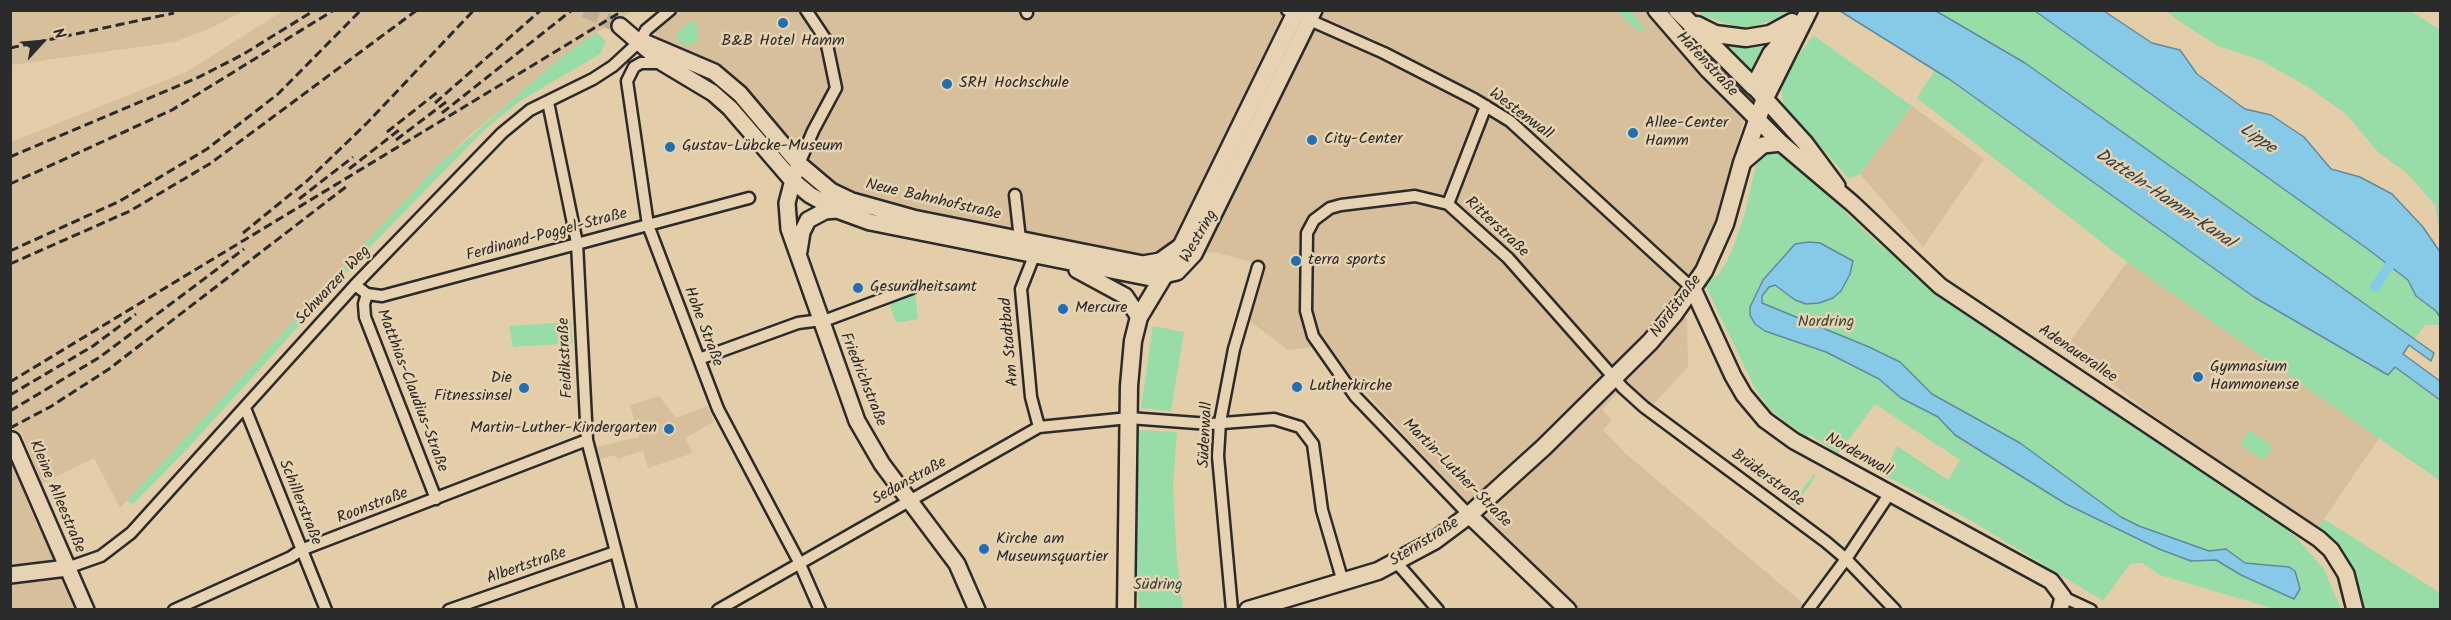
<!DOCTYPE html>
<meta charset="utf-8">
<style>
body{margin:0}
#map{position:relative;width:2451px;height:620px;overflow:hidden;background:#e4cea9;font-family:Kalam,sans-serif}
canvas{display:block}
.frame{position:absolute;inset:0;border:12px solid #2b2b2b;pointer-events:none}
.north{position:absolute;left:12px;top:12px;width:60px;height:60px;-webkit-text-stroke:4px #e7d3b1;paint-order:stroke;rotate:64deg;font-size:16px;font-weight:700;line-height:24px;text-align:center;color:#2b2b2b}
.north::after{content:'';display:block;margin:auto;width:21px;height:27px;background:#2b2b2b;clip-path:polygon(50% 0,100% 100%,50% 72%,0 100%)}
</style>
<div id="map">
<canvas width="2451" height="620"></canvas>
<div class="frame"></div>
<div class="north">N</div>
</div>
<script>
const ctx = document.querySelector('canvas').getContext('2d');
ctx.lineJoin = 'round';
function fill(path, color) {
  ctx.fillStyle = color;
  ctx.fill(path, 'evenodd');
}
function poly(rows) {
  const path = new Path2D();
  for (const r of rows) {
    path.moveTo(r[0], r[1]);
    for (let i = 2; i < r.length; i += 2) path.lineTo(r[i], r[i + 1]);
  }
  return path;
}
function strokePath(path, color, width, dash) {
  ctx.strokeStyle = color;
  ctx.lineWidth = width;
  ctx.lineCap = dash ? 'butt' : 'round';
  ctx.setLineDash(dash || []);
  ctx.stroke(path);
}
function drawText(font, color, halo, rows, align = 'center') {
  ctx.font = font + ' Kalam,sans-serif';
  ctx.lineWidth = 5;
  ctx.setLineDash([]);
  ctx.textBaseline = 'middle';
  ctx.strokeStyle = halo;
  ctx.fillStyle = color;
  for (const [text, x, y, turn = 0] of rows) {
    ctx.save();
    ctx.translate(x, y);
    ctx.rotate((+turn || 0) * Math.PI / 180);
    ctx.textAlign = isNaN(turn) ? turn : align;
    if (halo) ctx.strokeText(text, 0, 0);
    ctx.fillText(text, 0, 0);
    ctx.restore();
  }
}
fill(poly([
 [662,10,1647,11,1722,99,1744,120,1707,251,1697,271,1632,355,1469,505,1323,346,1288,350,1247,319,1262,265,1214,252,1153,259,925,216,856,194,814,173,770,116,723,74,659,42,653,28],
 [10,11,11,10,244,11,213,27,175,42,11,65],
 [283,11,633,11,597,32,473,132,437,166,120,508,94,458,42,484,21,431,11,436,11,142,186,72],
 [1912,106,1984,159,1923,247,1860,174],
 [2127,262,2379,438,2318,528,2143,408,2066,347],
 [1678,318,1687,318,1688,367,1651,407,1621,380],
 [1616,386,1620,390,1602,410,1612,420,1603,430,1625,453,1810,609,1575,609,1482,522,1480,514],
 [659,396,676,418,707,406,714,422,685,438,693,453,648,468,643,451,617,459,616,455,600,459,597,447,639,437,630,405],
 [10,455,28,504,78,609,11,609]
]), '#d6bf9a');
fill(poly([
 [1617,11,1631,11,1645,29,1642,32,1636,29],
 [1700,11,1788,11,1782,17,1751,27,1734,26,1707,17,1701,19],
 [1936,11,2035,11,2369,250,2408,280,2416,296,2436,311,2440,317,2440,325,2425,325,2414,340,2025,63],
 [2167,11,2411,11,2440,30,2440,234,2435,205,2408,174,2378,152,2346,114,2308,87,2260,60,2218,46,2177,20],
 [690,21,696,22,698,40,688,46,679,42,676,34],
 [597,32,606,42,600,54,520,101,483,131,372,245,188,448,133,504,127,501,438,165,559,59],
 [1813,35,1912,106,1860,174,1849,179,1783,104,1781,82],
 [1710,38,1768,40,1752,70,1746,72],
 [1935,70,2254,297,2388,375,2394,367,2440,401,2440,481,2127,262,1917,98],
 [1781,151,1879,244,1960,310,2251,501,2290,531,2324,569,2341,609,2275,609,2160,575,2142,563,2130,564,2103,601,1970,520,1884,475,1897,446,1948,480,1960,460,1875,404,1838,454,1809,434,1808,438,1786,422,1769,408,1756,390,1706,287,1708,281,1719,274,1727,261,1733,248,1744,216,1757,161,1763,155],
 [915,292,918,319,896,323,889,302],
 [571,322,573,343,513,347,509,326],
 [1153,326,1184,332,1171,411,1141,408],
 [1139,430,1177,432,1173,487,1177,560,1183,609,1139,609,1136,579],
 [2250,430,2273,447,2263,460,2240,444],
 [1814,474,1816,475,1795,507,1791,504],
 [2324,519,2440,593,2440,609,2361,609,2354,574,2342,552,2318,528]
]), '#98dca8');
const water = poly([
 [1840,11,1936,11,2025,63,2434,353,2431,361,2409,345,2403,354,2440,381,2440,400,2395,367,2388,375,2254,297,1949,79,1840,11],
 [2035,11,2104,11,2152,43,2180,50,2197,74,2245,109,2271,115,2304,137,2331,169,2360,177,2392,194,2423,227,2440,252,2440,317,2436,311,2416,296,2408,280,2369,250,2035,11],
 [1809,242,1820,243,1853,261,1850,274,1841,291,1833,298,1819,303,1806,304,1795,300,1775,285,1769,287,1762,296,1762,303,1869,347,1900,362,1932,394,2020,443,2121,517,2139,526,2209,551,2226,549,2245,563,2289,567,2295,571,2300,589,2294,599,2241,575,2216,560,2191,561,2159,549,2066,504,1955,435,1938,417,1901,398,1879,379,1826,352,1765,331,1755,324,1750,315,1750,307,1763,280,1795,244,1809,242]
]);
fill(water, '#87cae8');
strokePath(water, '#628a9c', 1.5);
strokePath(poly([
 [2375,287,2389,266]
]), '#87cae8', 10);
strokePath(poly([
 [585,10,620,26]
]), '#bfad90', 15, [15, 8]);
const street = poly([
 [1026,10,1027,13],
 [1287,10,1384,53,1474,99,1510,121,1693,289],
 [661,63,641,63,634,67,627,81,648,225,718,409,799,562,820,610],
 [548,102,577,243,587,440,631,610],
 [799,164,813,131,836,88,826,40,806,10],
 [1015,195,1020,239],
 [1448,204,1486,106],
 [1034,256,1021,289,1031,397,1039,427],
 [355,285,367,294,382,296,749,198],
 [367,294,364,304,365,317,436,499],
 [699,359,798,323,829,319,912,288],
 [245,408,326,610],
 [1469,515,1355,396,1313,336,1306,311,1307,233,1314,220,1330,208,1341,205,1415,196,1448,204,1508,258,1623,388,1644,407,1826,542,1846,559,1895,610],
 [1397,563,1438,610],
 [67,568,101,556,131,533,355,285,502,133,530,110,593,79,613,66,640,41,646,30,670,10],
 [2063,597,2091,610],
 [174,610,291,557,301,550,587,440],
 [449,610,615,552],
 [718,610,1039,427,1129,418,1210,424,1274,419,1300,427,1313,444,1322,510,1343,582],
 [1232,610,1218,456,1220,422,1234,349,1258,267],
 [1808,610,1846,559,1890,493]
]);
const secondary = poly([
 [1656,10,1708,70,1781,143,1853,204,1940,286,2319,539,2331,550,2346,574,2355,610],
 [620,26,663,63,713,93,730,108,792,180,810,195,837,210,870,222,1151,278,1177,272,1194,254,1314,10],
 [646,43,714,72,740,94,799,164,831,191,852,201,913,218,1143,264,1160,261,1181,246],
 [1757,90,1805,143,1837,186],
 [1742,163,1763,145,1781,143],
 [795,172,787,203,789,229,857,421,882,464,957,564,977,610],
 [799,251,802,232,808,220,825,211,837,210],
 [1077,270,1125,296,1139,317],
 [1693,289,1733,376,1744,395,1765,420,1794,441,2051,581,2063,597,2060,610],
 [12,440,86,610],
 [1469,515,1568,610],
 [10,575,67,568]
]);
const primary = poly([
 [1677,10,1754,87,1771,54,1796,27],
 [1697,25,1715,34,1746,38,1770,34,1792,22],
 [1126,610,1129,386,1133,341,1139,317,1180,249,1297,10],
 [1248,610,1378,571,1434,541,1469,515,1544,447,1650,342,1674,314,1704,271,1725,224,1742,163,1765,98,1809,10]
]);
strokePath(street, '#2b2b2b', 15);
strokePath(secondary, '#2b2b2b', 20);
strokePath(primary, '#2b2b2b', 21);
strokePath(street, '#e7d3b1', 10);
strokePath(secondary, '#e7d3b1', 15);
strokePath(primary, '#e7d3b1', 16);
strokePath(poly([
 [10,48,174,13],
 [435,103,541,10],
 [442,113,572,10],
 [387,132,439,91],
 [396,140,446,102],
 [10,157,199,77,242,55,315,10],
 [349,169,399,130],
 [10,184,172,110,334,10],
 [299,199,353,157],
 [243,233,308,180,368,122,474,10],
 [10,251,120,201,207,149,278,94,361,10],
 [10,264,130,211,211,163,417,10],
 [10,382,624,10],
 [10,395,93,346,136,314],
 [10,411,100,357,244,249],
 [10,428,50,407,109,369,347,186]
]), '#2b2b2b', 3, [9, 4.5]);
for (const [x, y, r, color] of [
 [783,23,6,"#1f6fb2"],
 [947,84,6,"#1f6fb2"],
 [1633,133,6,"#1f6fb2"],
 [1312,140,6,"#1f6fb2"],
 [670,147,6,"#1f6fb2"],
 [1296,261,6,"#1f6fb2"],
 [858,288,6,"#1f6fb2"],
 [1063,309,6,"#1f6fb2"],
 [2198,377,6,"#1f6fb2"],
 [1297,387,6,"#1f6fb2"],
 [524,388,6,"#1f6fb2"],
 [669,429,6,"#1f6fb2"],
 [984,549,6,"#1f6fb2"]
]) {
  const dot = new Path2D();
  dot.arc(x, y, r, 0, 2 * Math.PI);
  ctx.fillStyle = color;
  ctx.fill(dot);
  strokePath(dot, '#e7d3b1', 2);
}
drawText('16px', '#2b2b2b', '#e7d3b1', [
 ["B&B Hotel Hamm",783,42,"center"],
 ["SRH Hochschule",959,84],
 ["Allee-Center",1645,124],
 ["Hamm",1645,142],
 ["City-Center",1324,140],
 ["Gustav-Lübcke-Museum",682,147],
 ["terra sports",1308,261],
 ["Gesundheitsamt",870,288],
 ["Mercure",1075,309],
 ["Gymnasium",2210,368],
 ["Hammonense",2210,386],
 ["Die",512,379,"right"],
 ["Fitnessinsel",512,397,"right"],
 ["Lutherkirche",1309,387],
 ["Martin-Luther-Kindergarten",657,429,"right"],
 ["Kirche am",996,540],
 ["Museumsquartier",996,558]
], 'left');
drawText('16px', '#2b2b2b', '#e7d3b1', [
 ["Hafenstraße",1706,65,47],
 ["Westenwall",1520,115,37],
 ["Neue Bahnhofstraße",933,201,13],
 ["Ritterstraße",1496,228,43],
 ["Ferdinand-Poggel-Straße",547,236,-15],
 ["Westring",1200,237,-60],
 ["Schwarzer Weg",334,286,-47],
 ["Nordstraße",1677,307,-53],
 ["Hohe Straße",702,327,69],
 ["Am Stadtbad",1011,342,-95],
 ["Adenauerallee",2077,355,34],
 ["Feidikstraße",567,358,-93],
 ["Friedrichstraße",862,380,68],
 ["Matthias-Claudius-Straße",411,391,69],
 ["Südenwall",1207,435,-87],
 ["Nordenwall",1858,456,29],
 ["Martin-Luther-Straße",1456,474,45],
 ["Brüderstraße",1767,479,36],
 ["Sedanstraße",910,482,-29],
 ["Kleine Alleestraße",56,497,67],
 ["Schillerstraße",299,503,68],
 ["Roonstraße",373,507,-21],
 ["Sternstraße",1425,543,-32],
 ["Albertstraße",527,567,-19]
]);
drawText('16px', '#3b463e', '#e7d3b1', [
 ["Nordring",1826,323],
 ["Südring",1158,586]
]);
drawText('italic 18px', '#394347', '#e7d3b1', [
 ["Lippe",2257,140,35],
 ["Datteln-Hamm-Kanal",2164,200,34]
]);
</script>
